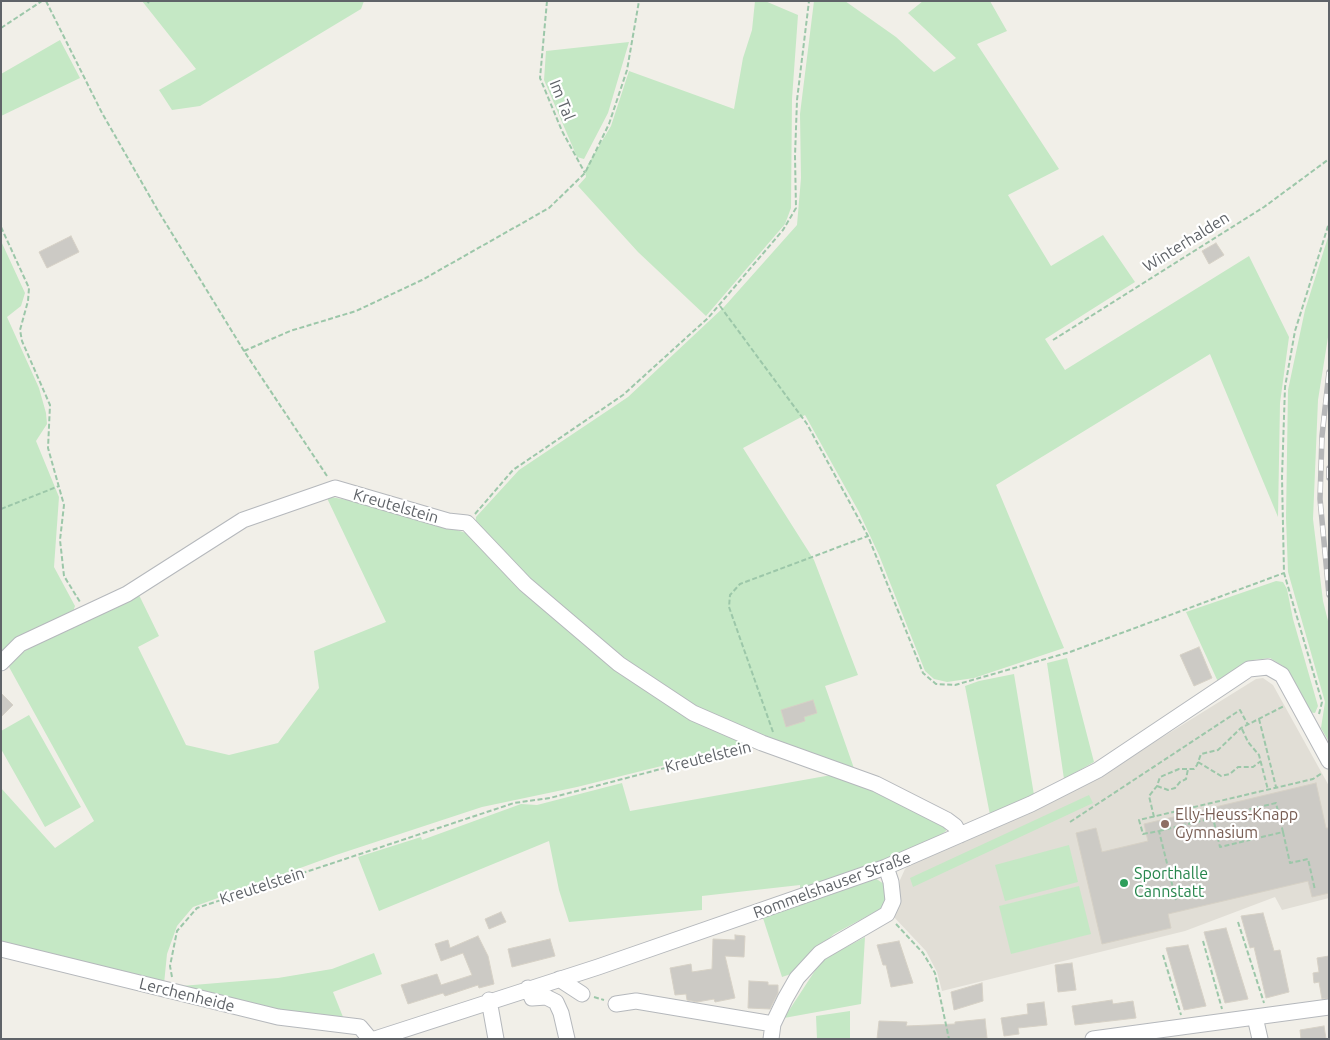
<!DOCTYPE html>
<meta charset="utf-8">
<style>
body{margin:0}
#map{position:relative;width:1330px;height:1040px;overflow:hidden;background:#f1efe8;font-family:Ubuntu,sans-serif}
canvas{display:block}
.frame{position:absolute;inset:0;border:2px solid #5f6368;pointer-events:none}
</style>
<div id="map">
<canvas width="1330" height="1040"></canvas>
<div class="frame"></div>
</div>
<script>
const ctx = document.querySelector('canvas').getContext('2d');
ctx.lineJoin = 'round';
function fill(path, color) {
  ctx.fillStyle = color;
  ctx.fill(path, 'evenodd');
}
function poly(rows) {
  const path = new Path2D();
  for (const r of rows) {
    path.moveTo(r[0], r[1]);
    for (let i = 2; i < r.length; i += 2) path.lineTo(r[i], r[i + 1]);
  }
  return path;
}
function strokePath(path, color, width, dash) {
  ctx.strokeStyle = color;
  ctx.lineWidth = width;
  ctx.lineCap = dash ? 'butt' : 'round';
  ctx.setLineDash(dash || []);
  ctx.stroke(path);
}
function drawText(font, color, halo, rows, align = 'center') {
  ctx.font = font + ' Ubuntu,sans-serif';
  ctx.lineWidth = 4.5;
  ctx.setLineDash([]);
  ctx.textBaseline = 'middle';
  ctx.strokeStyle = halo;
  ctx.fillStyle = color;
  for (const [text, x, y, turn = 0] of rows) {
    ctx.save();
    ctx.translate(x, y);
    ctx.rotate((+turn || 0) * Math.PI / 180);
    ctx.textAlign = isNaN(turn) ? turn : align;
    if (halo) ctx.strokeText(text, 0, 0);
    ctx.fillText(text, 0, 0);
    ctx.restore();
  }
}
fill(poly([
 [1263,678,1273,685,1329,786,1329,898,1282,910,1275,897,1185,931,942,991,937,972,926,951,893,916,899,902,900,880,905,869,912,862,1100,776,1256,679]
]), '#e1ded6');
fill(poly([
 [142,1,364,1,361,9,200,106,172,110,159,90,196,69],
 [755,1,765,1,798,15,792,99,791,208,785,224,706,316,638,252,578,186,586,177,585,172,587,166,611,126,629,71,734,109,743,58,752,30],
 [814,1,845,1,896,37,934,72,956,58,908,13,923,1,990,1,1007,31,977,44,1059,169,1008,195,1051,266,1103,235,1135,282,1045,339,1065,370,1249,256,1289,337,1280,403,1278,517,1210,354,996,485,1064,648,974,678,947,682,934,679,925,671,879,555,859,512,805,415,743,448,814,560,858,675,825,686,856,774,745,734,639,675,475,530,476,517,519,470,628,397,724,307,797,225,801,178,800,114],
 [60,40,80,78,1,116,1,74],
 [629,42,608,113,584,159,577,157,544,80,546,51],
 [1329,234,1329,331,1318,400,1313,519,1323,601,1329,625,1329,742,1321,728,1325,702,1288,572,1286,518,1288,390,1305,310],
 [1,241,25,293,21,306,7,317,39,388,46,413,47,424,36,441,59,497,54,567,75,606,73,612,1,655],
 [326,496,390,508,475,536,564,626,746,742,738,747,577,787,482,807,336,855,193,907,177,926,167,954,164,984,63,956,1,942,1,788,55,848,94,821,9,667,16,656,63,630,139,595,159,636,138,647,186,745,229,755,278,743,319,688,314,651,386,622],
 [1276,581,1283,582,1287,589,1293,619,1318,706,1315,713,1308,712,1283,666,1270,658,1253,660,1219,684,1186,612],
 [1067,658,1094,762,1064,779,1047,663],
 [1014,674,1034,795,990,815,965,686,979,681],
 [29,715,81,807,45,827,1,749,1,731],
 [837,774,944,823,946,831,938,837,870,865,800,891,800,885,702,896,702,910,569,922,559,890,549,841,379,911,358,857,421,837,422,840,521,804,537,805,622,783,630,811],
 [1089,795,1093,803,913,887,910,878],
 [1069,845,1078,882,1005,901,995,865],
 [875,878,884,884,886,906,834,934,791,974,782,977,762,915],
 [1079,886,1091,934,1011,954,999,906],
 [865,937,861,1004,784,1018,822,960],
 [374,953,382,974,333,992,343,1017,290,1012,181,986,278,978,332,969],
 [850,1011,850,1039,817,1039,816,1016]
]), '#c5e8c5');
const building = poly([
 [71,236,79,252,47,268,39,252,71,236],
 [1216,243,1224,255,1209,264,1202,251,1216,243],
 [1199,647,1212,678,1194,686,1180,655,1199,647],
 [1,693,13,705,1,717,1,693],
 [813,700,817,713,804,717,805,721,786,727,781,710,813,700],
 [1316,783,1326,828,1329,828,1329,893,1312,897,1308,881,1168,914,1171,928,1102,944,1076,833,1096,828,1102,852,1148,841,1144,824,1316,783],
 [501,912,506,922,489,929,485,919,501,912],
 [1263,913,1274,951,1280,950,1289,992,1266,998,1254,947,1250,948,1241,916,1263,913],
 [1226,928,1248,999,1225,1003,1204,932,1226,928],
 [735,935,745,936,744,957,725,956,735,998,715,1002,714,999,697,1002,687,1000,686,994,675,995,670,968,691,964,692,972,712,969,713,939,735,940,735,935],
 [478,936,488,956,494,984,479,988,478,985,445,996,443,993,408,1004,401,985,437,974,441,985,472,975,463,953,441,961,435,944,448,940,450,948,478,936],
 [550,939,555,956,512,967,508,949,550,939],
 [899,941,913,983,891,987,886,965,883,965,877,945,899,941],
 [1188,945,1206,1006,1184,1010,1166,948,1188,945],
 [1329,956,1329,998,1322,999,1319,982,1314,983,1313,973,1319,972,1317,958,1329,956],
 [1072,963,1076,990,1058,992,1055,965,1072,963],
 [749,981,768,982,768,985,778,985,778,993,770,1009,748,1008,749,981],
 [982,983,983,1001,954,1010,951,992,982,983],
 [1112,1000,1113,1004,1133,1001,1136,1018,1075,1025,1072,1006,1112,1000],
 [1044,1002,1047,1025,1018,1028,1019,1034,1004,1036,1001,1018,1028,1014,1027,1004,1044,1002],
 [985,1019,987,1038,877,1039,879,1021,907,1022,906,1026,955,1024,955,1022,985,1019],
 [1324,1026,1326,1039,1301,1039,1300,1030,1324,1026]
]);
fill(building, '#cccac5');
strokePath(building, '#d6d1c6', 1);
const minor = poly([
 [1,663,20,644,127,594,243,520,335,488,448,521,467,523,525,584,619,664,693,713,762,743,876,784,947,820,955,826,960,835],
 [1,949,278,1017,360,1027,370,1039],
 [559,979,582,994],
 [528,988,532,998,546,997,556,1002,561,1013,567,1039],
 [489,1000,496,1039],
 [616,1004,636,1001,773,1024],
 [1255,1017,1260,1039],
 [375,1039,598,967,886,867,1031,804,1098,770,1249,669,1268,667,1282,675,1329,761],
 [771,1039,773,1024,785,999,797,978,820,953,887,914,893,901,891,882,886,867],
 [1093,1039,1329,1007]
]);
strokePath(minor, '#b5b8bc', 17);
strokePath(poly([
 [46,1,102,113,157,209,244,351,327,476],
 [147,1,149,3],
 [547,1,540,78,562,131,585,173],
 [1,28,42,1],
 [1,227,29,288,28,301,20,330,22,341,50,405,48,448,64,505,60,540,64,576,80,602],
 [720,306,807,424,868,536,923,673,936,684,955,685,1070,652,1284,573],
 [1053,340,1264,207,1329,159],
 [244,351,290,331,356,311,422,280,549,208,585,173,609,124,627,70,639,1],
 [1,509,59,486],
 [475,514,513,470,623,395,708,318,783,230,796,208,795,156,797,100,809,1],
 [1319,714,1322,702,1284,573,1282,477,1285,387,1295,331,1329,223],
 [1259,719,1276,787],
 [1242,729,1248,742,1259,755,1268,790],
 [773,732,729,607,730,595,740,584,868,536],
 [1198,762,1221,776,1230,774,1238,767,1253,767,1261,761],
 [1157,786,1168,790,1175,788,1180,782,1186,779,1188,769],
 [1154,817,1149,796,1157,786,1160,777,1179,769,1194,769,1197,765,1201,754,1218,750,1241,728,1284,706],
 [1213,818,1276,803,1283,832],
 [1070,822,1240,710,1248,725],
 [1159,831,1213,818,1220,847,1283,832,1290,863,1308,859,1315,890],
 [1176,900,1159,831,1143,834,1139,820,1313,779,1322,773],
 [1238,922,1264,1003],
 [896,924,923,953,935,973,949,1039],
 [1203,941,1222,1009],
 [1163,955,1181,1015],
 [172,977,170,966,177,931,197,908,514,803,550,798,741,748],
 [594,997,604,1000]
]), '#9cc7a9', 2, [5, 2.5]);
strokePath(minor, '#fff', 15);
const rail = poly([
 [1329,372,1322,436,1320,499,1329,595],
 [1329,468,1329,478]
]);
strokePath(rail, '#b6b7b8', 5.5);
strokePath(rail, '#fff', 4, [11]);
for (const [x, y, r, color] of [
 [1165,824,5,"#8d6e63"],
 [1124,883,5,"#2e9e5b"]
]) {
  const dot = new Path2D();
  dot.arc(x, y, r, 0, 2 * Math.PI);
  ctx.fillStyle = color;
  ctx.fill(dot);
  strokePath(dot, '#fff', 2);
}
drawText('16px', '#5f6368', '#fff', [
 ["Im Tal",562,100,68],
 ["Winterhalden",1186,242,-32],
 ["Kreutelstein",396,506,16],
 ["Kreutelstein",708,757,-14],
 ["Rommelshauser Straße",832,885,-20],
 ["Kreutelstein",262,886,-18],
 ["Lerchenheide",187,995,14]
]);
drawText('16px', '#785e54', '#fff', [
 ["Elly-Heuss-Knapp",1175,815],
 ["Gymnasium",1175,833]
], 'left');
drawText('16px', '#27864d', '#fff', [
 ["Sporthalle",1134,874],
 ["Cannstatt",1134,892]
], 'left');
</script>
